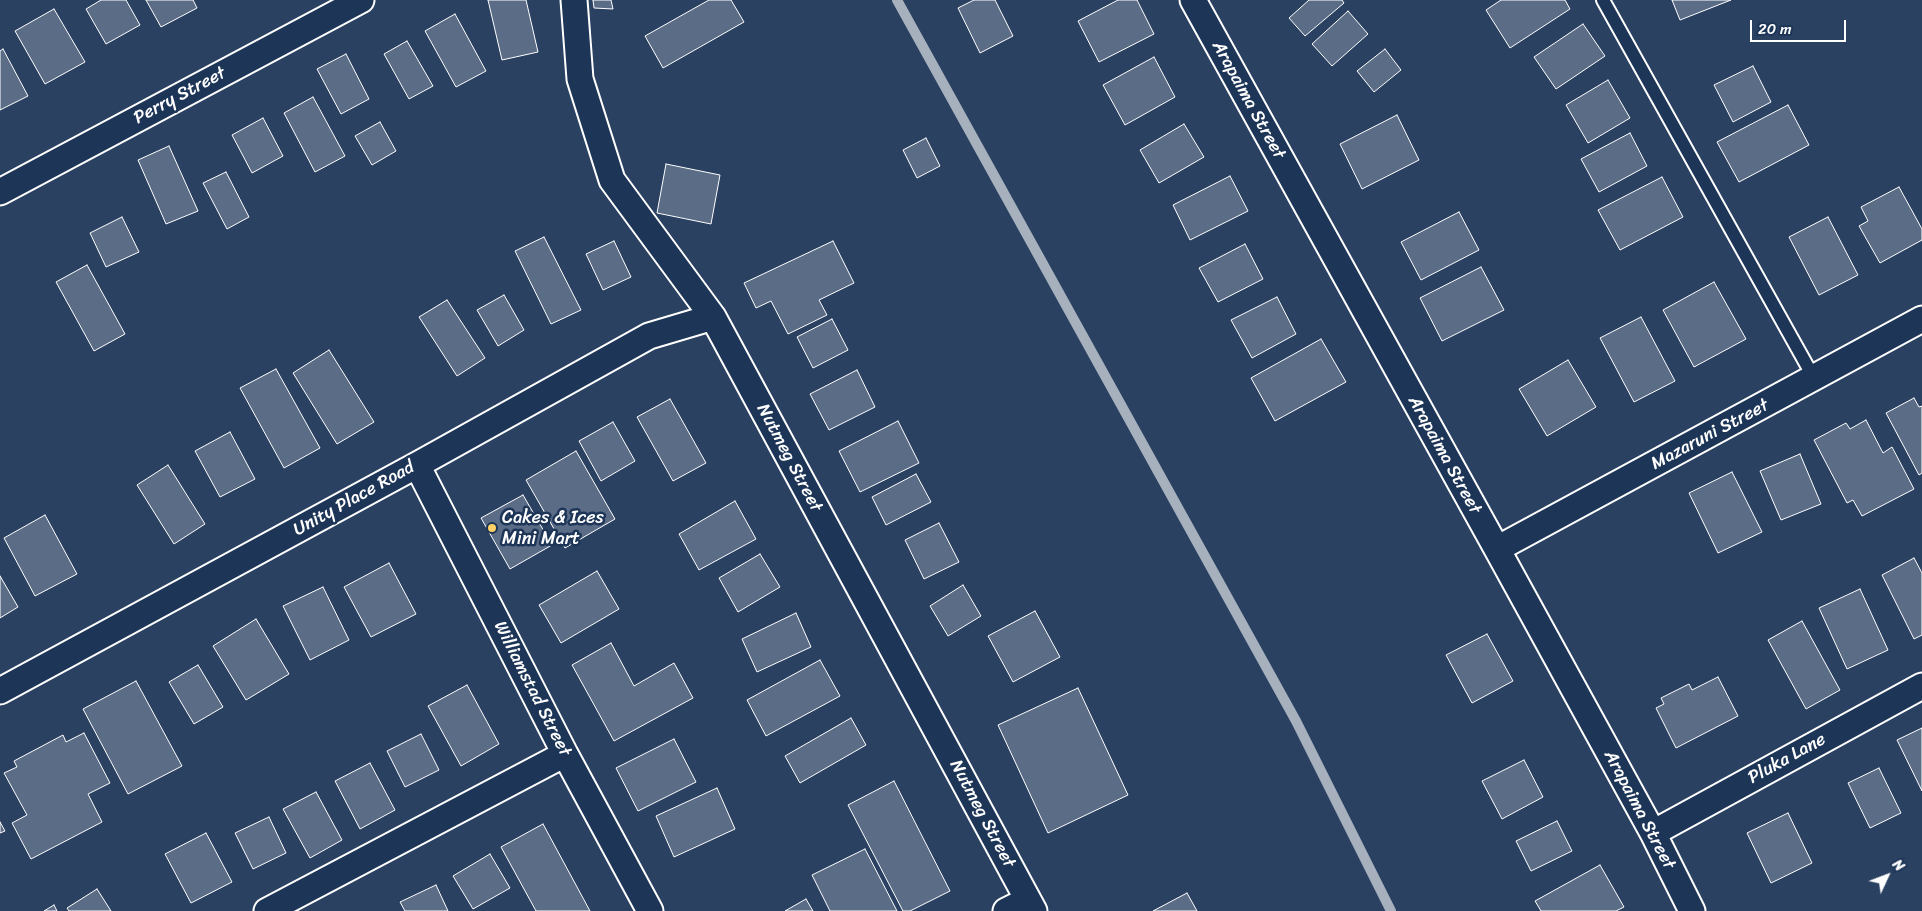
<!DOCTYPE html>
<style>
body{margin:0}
#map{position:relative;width:1922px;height:911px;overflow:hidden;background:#2a4161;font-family:Sriracha,sans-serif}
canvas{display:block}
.north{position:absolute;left:1862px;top:851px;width:50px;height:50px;-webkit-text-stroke:4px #1d3557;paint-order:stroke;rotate:47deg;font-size:14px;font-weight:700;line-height:20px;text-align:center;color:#fff}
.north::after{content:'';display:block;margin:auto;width:18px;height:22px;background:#fff;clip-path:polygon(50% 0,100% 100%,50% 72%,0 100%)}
.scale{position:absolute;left:1750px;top:20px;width:96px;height:22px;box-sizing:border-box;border:2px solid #fff;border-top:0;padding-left:6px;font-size:15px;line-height:18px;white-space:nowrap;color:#fff;-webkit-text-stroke:4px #1d3557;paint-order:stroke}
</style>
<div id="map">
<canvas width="1922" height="911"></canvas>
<div class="north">N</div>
<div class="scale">20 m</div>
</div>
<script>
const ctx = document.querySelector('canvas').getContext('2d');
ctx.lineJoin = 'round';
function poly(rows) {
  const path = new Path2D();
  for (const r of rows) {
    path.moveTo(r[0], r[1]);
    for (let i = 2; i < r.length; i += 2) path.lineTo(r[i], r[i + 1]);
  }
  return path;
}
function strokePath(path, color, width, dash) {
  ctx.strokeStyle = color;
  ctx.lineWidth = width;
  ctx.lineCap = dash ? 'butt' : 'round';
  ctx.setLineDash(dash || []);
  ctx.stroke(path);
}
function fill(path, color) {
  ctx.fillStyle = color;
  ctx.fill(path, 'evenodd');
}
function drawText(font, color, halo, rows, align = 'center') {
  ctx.font = font + ' Sriracha,sans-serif';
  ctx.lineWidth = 5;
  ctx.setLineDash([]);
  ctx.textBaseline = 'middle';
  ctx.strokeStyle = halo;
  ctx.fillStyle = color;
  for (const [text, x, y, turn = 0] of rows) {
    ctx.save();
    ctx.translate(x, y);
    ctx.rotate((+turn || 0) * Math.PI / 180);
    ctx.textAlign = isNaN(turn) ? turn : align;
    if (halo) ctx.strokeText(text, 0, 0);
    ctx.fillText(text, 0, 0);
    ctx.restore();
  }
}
strokePath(poly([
 [897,0,1296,721,1391,911]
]), '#a7b1be', 10);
const building = poly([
 [101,0,126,0,140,25,106,44,86,9,101,0],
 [146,0,193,0,197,8,161,27,146,0],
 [488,0,526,0,538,52,502,60,488,0],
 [593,0,611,0,613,9,594,8,593,0],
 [709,0,731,0,744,22,663,68,645,36,709,0],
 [974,0,995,0,1013,36,980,53,958,8,974,0],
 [1118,0,1137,0,1154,34,1099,62,1078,21,1118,0],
 [1309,0,1342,0,1344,3,1305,36,1289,18,1309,0],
 [1501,0,1565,0,1570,9,1510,48,1486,10,1501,0],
 [1672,0,1731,0,1680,20,1672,0],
 [54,9,85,62,45,84,15,31,54,9],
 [1348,11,1368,34,1332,66,1312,44,1348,11],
 [455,14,486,71,456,87,425,31,455,14],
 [1583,24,1605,56,1556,89,1534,57,1583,24],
 [407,41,433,86,409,99,384,54,407,41],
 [3,49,28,96,0,110,0,51,3,49],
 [1385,49,1401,70,1374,92,1357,71,1385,49],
 [346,54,369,99,341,114,317,69,346,54],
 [1154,57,1175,97,1125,125,1103,85,1154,57],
 [1753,66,1771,102,1733,122,1714,85,1753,66],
 [1608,80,1630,118,1588,143,1566,105,1608,80],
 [313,97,345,156,315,172,284,113,313,97],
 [1788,105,1809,145,1739,182,1717,142,1788,105],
 [1397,115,1419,160,1362,189,1340,144,1397,115],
 [263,118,283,156,252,173,232,135,263,118],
 [380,122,396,151,372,165,355,136,380,122],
 [1184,124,1204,157,1159,183,1140,150,1184,124],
 [1630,133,1647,166,1599,192,1581,159,1630,133],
 [926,138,940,166,917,178,903,150,926,138],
 [169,146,198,211,166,224,138,160,169,146],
 [666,164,720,175,711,224,657,213,666,164],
 [226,172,249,217,227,229,203,183,226,172],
 [1230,176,1248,211,1190,240,1173,205,1230,176],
 [1662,177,1683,217,1620,250,1598,210,1662,177],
 [1899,187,1922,229,1922,240,1880,263,1859,226,1868,221,1861,207,1899,187],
 [1459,212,1479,250,1421,280,1401,242,1459,212],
 [122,217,139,252,106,267,90,233,122,217],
 [1828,217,1858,275,1819,295,1789,237,1828,217],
 [544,237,581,310,551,324,515,251,544,237],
 [614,241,631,277,603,290,586,254,614,241],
 [833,241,854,283,819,300,827,315,788,334,771,301,756,308,744,283,833,241],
 [1245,244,1263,279,1218,302,1199,268,1245,244],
 [87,265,125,334,94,351,56,282,87,265],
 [1481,267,1504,310,1442,341,1420,298,1481,267],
 [1714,282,1746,339,1694,367,1663,310,1714,282],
 [504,295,524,330,498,346,477,310,504,295],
 [1277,297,1296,334,1252,358,1231,320,1277,297],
 [447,300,485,358,457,376,419,317,447,300],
 [1641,317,1675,381,1634,402,1600,338,1641,317],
 [832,319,848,350,813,368,797,337,832,319],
 [1321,339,1346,382,1275,421,1251,378,1321,339],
 [329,350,374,422,337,444,293,373,329,350],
 [1568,360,1596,407,1547,436,1519,389,1568,360],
 [276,369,320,448,284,468,240,388,276,369],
 [857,370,875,407,829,430,810,394,857,370],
 [1914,398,1919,407,1922,406,1922,473,1919,475,1886,413,1914,398],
 [670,399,706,463,673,481,637,417,670,399],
 [1866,420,1883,453,1892,447,1914,489,1862,516,1853,500,1847,503,1814,440,1846,423,1850,429,1866,420],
 [898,421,919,463,860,492,839,451,898,421],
 [613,422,635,461,601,481,579,441,613,422],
 [230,432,255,479,220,497,195,451,230,432],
 [576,451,615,519,565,548,526,480,576,451],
 [1800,454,1821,504,1781,520,1760,471,1800,454],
 [168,465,205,524,174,544,137,485,168,465],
 [1732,472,1762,532,1718,553,1689,493,1732,472],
 [916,474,931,502,886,525,872,497,916,474],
 [523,495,552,545,510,569,481,518,523,495],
 [735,501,756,539,699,570,679,534,735,501],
 [45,515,77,574,35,596,4,538,45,515],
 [939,523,959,562,924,579,905,540,939,523],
 [760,554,780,587,738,612,719,578,760,554],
 [1914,558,1922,573,1922,635,1914,639,1882,575,1914,558],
 [389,563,416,614,371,637,344,587,389,563],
 [597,571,619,609,561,643,539,605,597,571],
 [0,576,18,607,0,618,0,576],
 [963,585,981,616,948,636,930,606,963,585],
 [323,587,349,640,310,660,283,606,323,587],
 [1860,589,1888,650,1847,669,1819,608,1860,589],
 [1035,611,1060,657,1013,682,988,636,1035,611],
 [796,613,811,647,757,672,742,639,796,613],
 [256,619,289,674,246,700,213,646,256,619],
 [1802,621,1840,690,1806,709,1768,640,1802,621],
 [1487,634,1513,681,1472,703,1446,655,1487,634],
 [611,643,634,686,674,663,693,698,614,741,572,665,611,643],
 [820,660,840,696,766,736,747,700,820,660],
 [198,665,223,707,194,724,169,682,198,665],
 [1718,677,1738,716,1676,748,1656,708,1664,704,1661,698,1689,684,1692,690,1718,677],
 [136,681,182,766,128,794,83,709,136,681],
 [467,685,499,744,461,766,428,706,467,685],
 [1078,688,1128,795,1048,833,998,725,1078,688],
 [851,718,866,745,800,783,785,756,851,718],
 [1922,728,1922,791,1897,740,1922,728],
 [84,733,110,783,88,794,102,822,31,859,12,823,27,815,4,773,17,767,14,761,63,735,66,742,84,733],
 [421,734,439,770,405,787,387,751,421,734],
 [674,739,696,782,638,811,616,768,674,739],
 [1524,760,1543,797,1502,819,1482,781,1524,760],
 [370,763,395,810,360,829,335,781,370,763],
 [1879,768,1901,813,1870,828,1848,783,1879,768],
 [894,781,950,891,910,911,903,911,848,805,894,781],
 [717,788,735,829,674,857,656,816,717,788],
 [316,792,342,840,310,858,283,809,316,792],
 [1788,813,1812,863,1771,883,1747,833,1788,813],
 [269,817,286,853,253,869,235,833,269,817],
 [1557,821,1572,851,1531,871,1516,841,1557,821],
 [0,822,5,831,0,833,0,822],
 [543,824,590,911,536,911,501,847,543,824],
 [206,833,232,882,191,903,165,854,206,833],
 [865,849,897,911,830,911,812,875,865,849],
 [490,854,510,888,473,909,453,876,490,854],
 [1600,865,1624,907,1616,911,1541,911,1535,901,1600,865],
 [436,885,448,911,405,911,400,902,436,885],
 [97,889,111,911,69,911,67,908,97,889],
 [1187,893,1197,911,1153,911,1187,893],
 [806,899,813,911,785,911,806,899],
 [54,905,57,911,44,911,54,905]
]);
fill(building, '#5b6c86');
strokePath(building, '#fff', 1);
const lane = poly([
 [1603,0,1814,378]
]);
const street = poly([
 [574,0,580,79,612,180,713,317,1034,911],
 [1193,0,1497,549,1653,833,1692,911],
 [0,192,361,0],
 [417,465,565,754,650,911],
 [1497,549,1922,319],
 [0,691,417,465,649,336,713,317],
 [1653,833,1922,686],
 [267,911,565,754],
 [1006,911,1028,900]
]);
strokePath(lane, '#fff', 16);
strokePath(street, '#fff', 29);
strokePath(lane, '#1d3557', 12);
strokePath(street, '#1d3557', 25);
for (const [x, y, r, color] of [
 [492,528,5,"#ffd166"]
]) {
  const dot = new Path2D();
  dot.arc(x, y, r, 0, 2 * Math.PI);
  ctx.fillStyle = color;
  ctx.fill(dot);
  strokePath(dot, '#1d3557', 2);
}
drawText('18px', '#fff', '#1d3557', [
 ["Perry Street",180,96,-28],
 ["Arapaima Street",1248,100,61],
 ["Mazaruni Street",1710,435,-28],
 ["Arapaima Street",1444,455,61],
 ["Nutmeg Street",789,458,62],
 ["Unity Place Road",354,499,-29],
 ["Williamstad Street",532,689,63],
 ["Pluka Lane",1787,759,-29],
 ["Arapaima Street",1639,810,62],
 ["Nutmeg Street",982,814,62]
]);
drawText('18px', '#fff', '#1d3557', [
 ["Cakes & Ices",502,518],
 ["Mini Mart",502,539]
], 'left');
</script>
